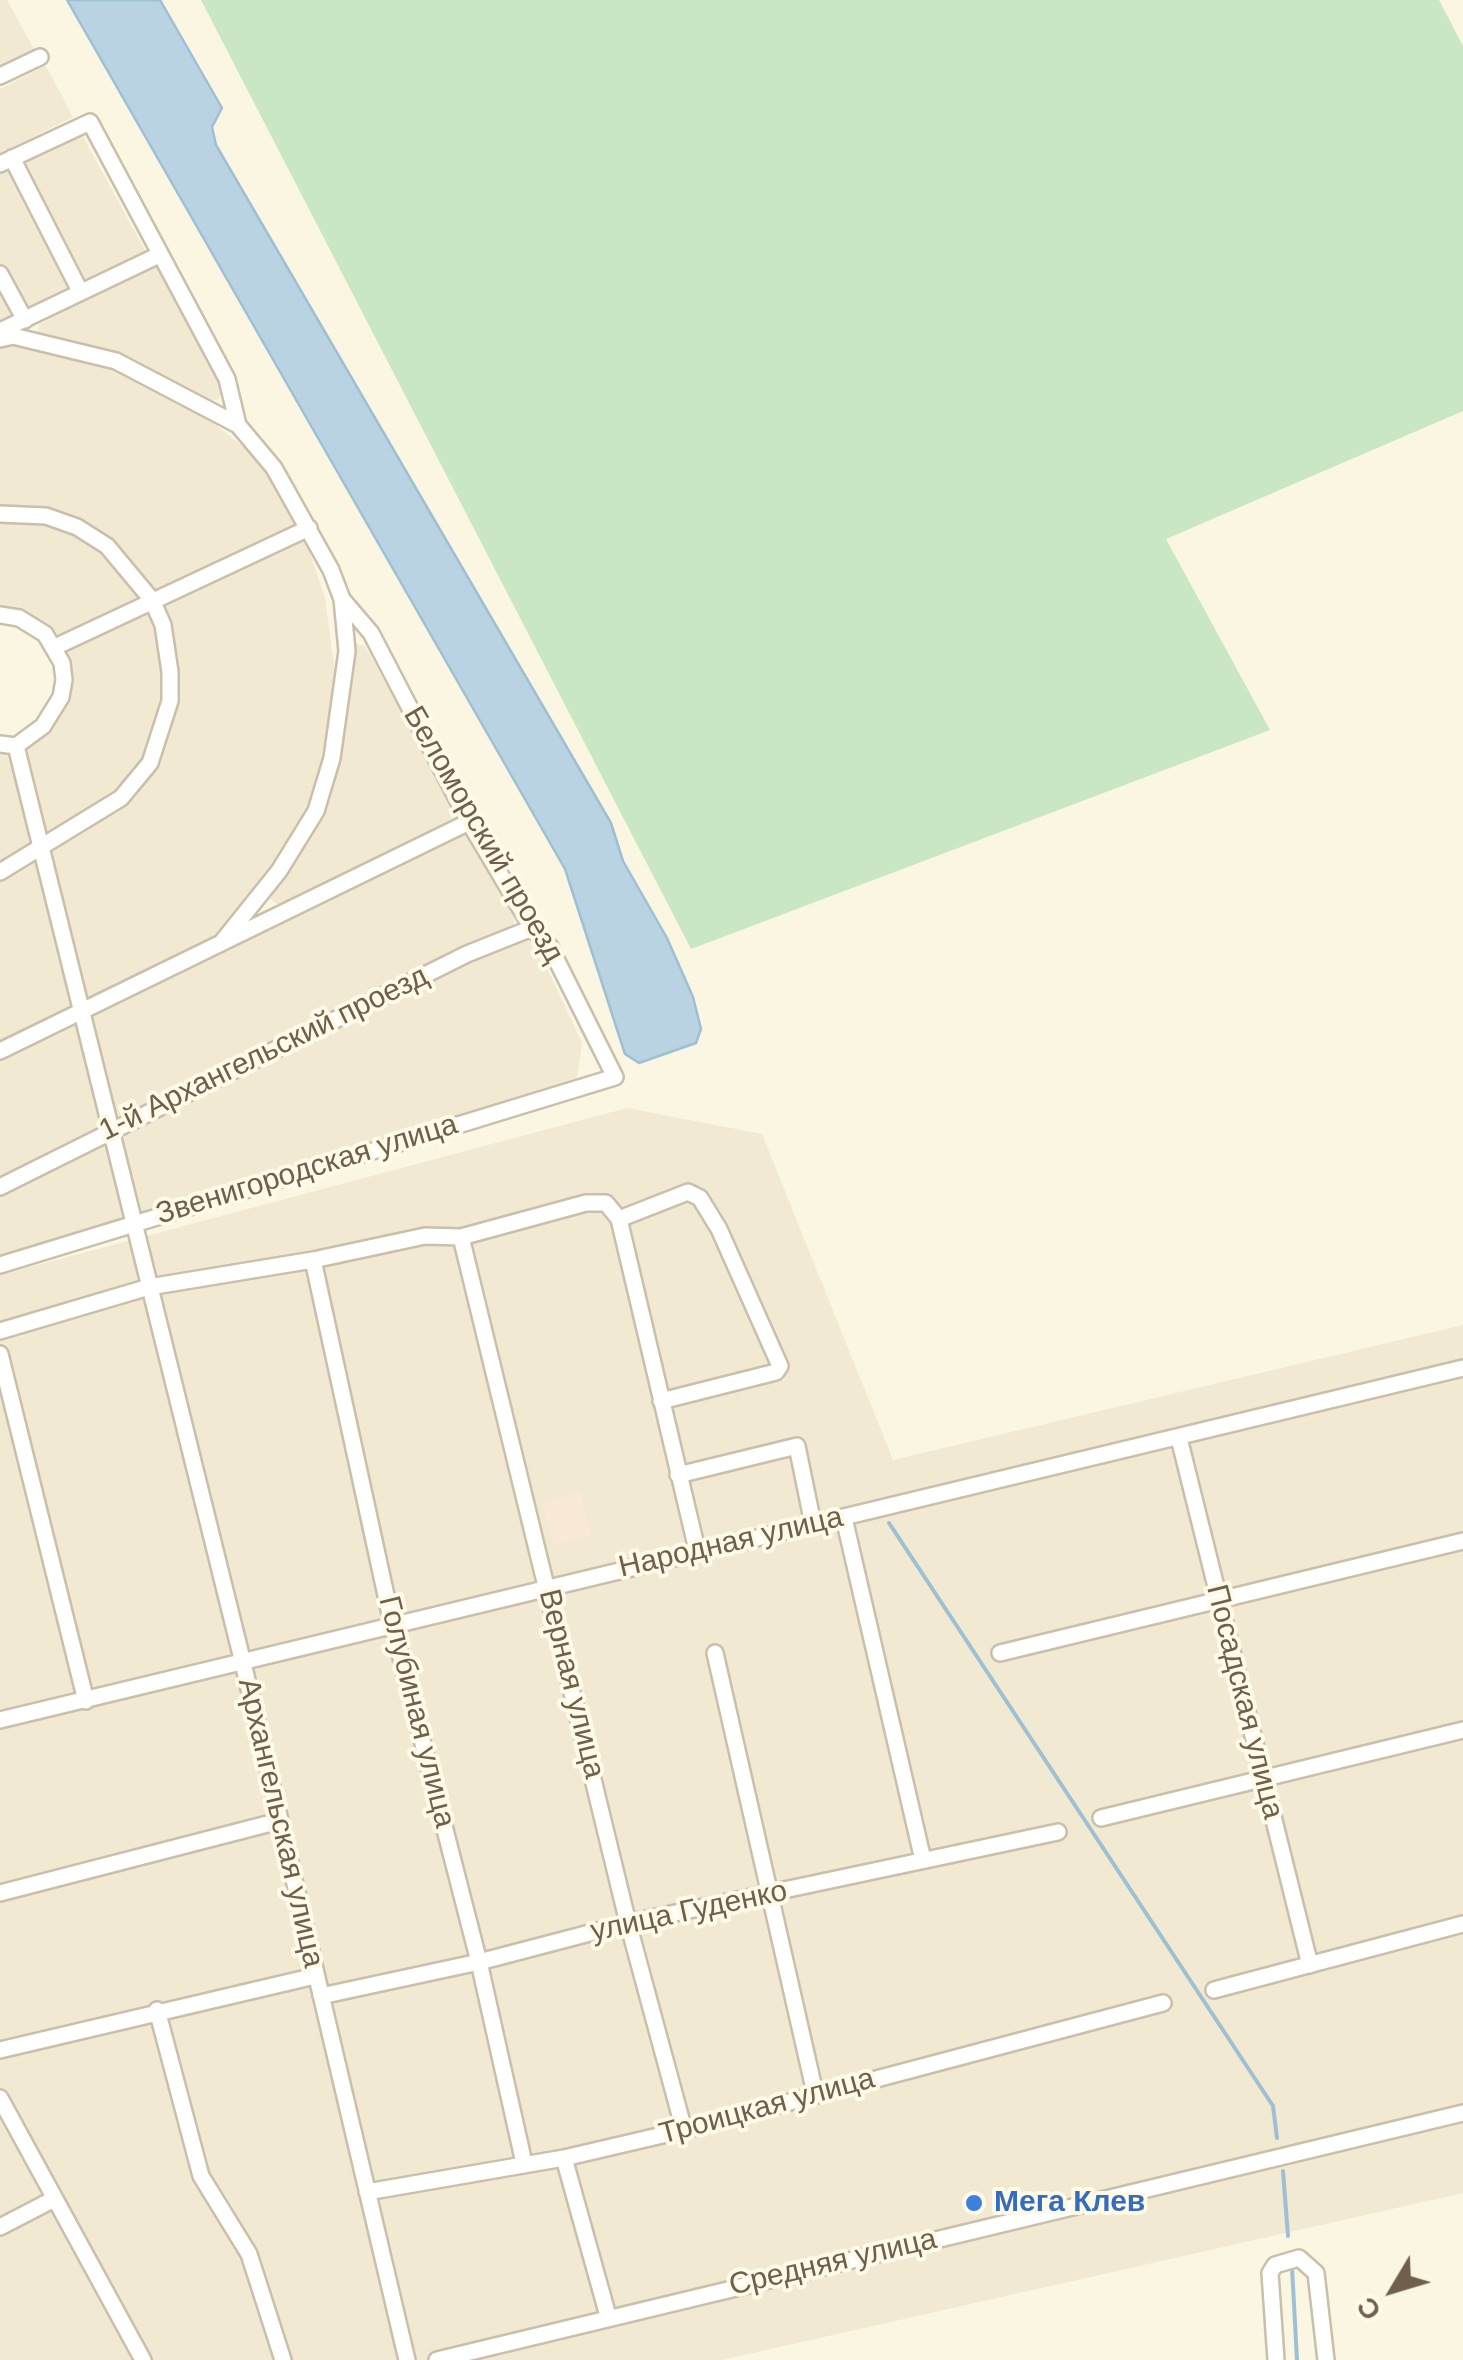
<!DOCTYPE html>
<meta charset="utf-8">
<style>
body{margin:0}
#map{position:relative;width:1463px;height:2360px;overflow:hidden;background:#faf6e2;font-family:Helvetica,sans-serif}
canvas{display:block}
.north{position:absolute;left:1343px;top:2240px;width:100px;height:100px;-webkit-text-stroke:8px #fefae8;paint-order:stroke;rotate:232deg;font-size:28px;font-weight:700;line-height:40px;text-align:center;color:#70604b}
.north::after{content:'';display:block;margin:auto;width:35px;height:45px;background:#70604b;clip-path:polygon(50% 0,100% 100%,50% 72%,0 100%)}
</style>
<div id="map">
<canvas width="1463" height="2360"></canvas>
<div class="north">С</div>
</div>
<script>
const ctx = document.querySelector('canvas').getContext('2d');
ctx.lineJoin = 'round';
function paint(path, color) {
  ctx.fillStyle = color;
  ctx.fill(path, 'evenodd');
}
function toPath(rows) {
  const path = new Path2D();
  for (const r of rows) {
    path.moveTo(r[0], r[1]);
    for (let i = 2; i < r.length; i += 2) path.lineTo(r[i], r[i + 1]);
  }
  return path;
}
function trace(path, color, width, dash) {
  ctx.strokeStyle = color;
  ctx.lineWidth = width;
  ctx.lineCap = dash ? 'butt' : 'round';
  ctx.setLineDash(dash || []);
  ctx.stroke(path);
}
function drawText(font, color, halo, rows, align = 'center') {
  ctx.font = font + ' Helvetica,sans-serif';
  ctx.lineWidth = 8;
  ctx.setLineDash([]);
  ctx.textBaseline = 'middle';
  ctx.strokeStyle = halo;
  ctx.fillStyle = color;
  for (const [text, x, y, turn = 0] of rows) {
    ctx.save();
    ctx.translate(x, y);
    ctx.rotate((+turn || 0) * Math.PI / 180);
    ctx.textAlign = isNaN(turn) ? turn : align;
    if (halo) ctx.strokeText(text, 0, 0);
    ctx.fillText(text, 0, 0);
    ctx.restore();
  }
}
const residential = toPath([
 [0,0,7,0,35,51,0,68],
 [46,66,73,117,0,153,0,89],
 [81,133,146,252,0,323,0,173],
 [154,262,223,384,219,399,210,401,120,357,38,336,39,325],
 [16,342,86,355,185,401,246,449,270,476,299,524,152,593,100,531,47,512,0,510,0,345],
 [0,519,52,524,102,546,144,600,59,638,44,626,0,615],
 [299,537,305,539,325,598,335,674,325,760,309,805,272,870,230,922,204,945,83,1001,49,848,152,765,174,695,156,604],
 [147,608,160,625,166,705,147,761,115,799,42,841,20,747,37,733,67,677,65,650],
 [356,644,365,646,455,807,456,818,283,908,265,895,326,792],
 [0,747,6,748,35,847,0,865],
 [466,828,515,920,513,927,111,1123,88,1015],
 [31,859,41,864,74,1005,72,1011,0,1048,0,876],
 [522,934,537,946,582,1043,577,1077,564,1087,134,1215,114,1131],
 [72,1020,77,1023,103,1128,0,1180,0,1055],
 [627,1108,762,1134,893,1460,1463,1325,1463,2193,722,2360,0,2360,0,1275],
 [105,1134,124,1210,122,1221,0,1260,0,1190]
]);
const commercial = toPath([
 [580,1492,591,1535,553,1545,542,1502]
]);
const green = toPath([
 [201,0,1439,0,1463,46,1463,411,1166,539,1270,730,691,949]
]);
const water = toPath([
 [67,0,160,0,222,108,212,127,216,145,611,823,623,861,667,938,693,997,701,1029,696,1043,639,1063,625,1054,565,869,67,0]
]);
const stream = toPath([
 [889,1523,1273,2106,1277,2138],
 [1283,2171,1288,2236],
 [1292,2267,1297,2360]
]);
const minor = toPath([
 [0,76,40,57],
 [12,158,80,291],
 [0,164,90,122,227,379,238,425],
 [0,274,25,320],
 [0,331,159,255],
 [0,339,13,336,116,361,238,425,274,468,331,570,342,599,347,651,332,758,316,811,279,871,222,942],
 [0,514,46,516,77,527,107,546,152,600,163,625,170,672,170,701,150,763,121,798,0,872],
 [0,615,19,618,45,634,62,663,64,680,61,697,43,726,16,746,0,744],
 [55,647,309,528],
 [16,746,243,1663,407,2360],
 [0,1051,469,822],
 [0,1187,467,954,532,928],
 [619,1219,697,1550],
 [461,1237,628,1923,684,2130],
 [313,1260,392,1623,479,1962,524,2163],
 [0,1265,615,1077,550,947,532,928,469,822,371,633,342,599],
 [0,1331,149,1287,313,1260,425,1236,461,1237,586,1203,606,1203,619,1219,688,1192,700,1198,719,1229,780,1366,776,1372,661,1401],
 [0,1354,86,1701],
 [1179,1438,1310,1965],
 [678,1475,797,1446,813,1524],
 [844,1518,923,1860],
 [715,1653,815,2093],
 [1000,1653,1463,1541],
 [0,1720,1463,1368],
 [1101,1818,1463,1730],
 [0,1893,279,1821],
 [1214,1990,1463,1924],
 [321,1996,479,1962,628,1923,1058,1832],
 [157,2010,201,2176,249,2254,283,2360],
 [0,2050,315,1976],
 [0,2098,143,2360],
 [564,2158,608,2316],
 [367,2192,564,2158,684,2130,1163,2003],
 [0,2227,54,2199],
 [437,2360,1463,2113],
 [1276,2360,1270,2273,1275,2265,1299,2258,1316,2273,1326,2360]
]);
const markers = [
 [974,2203,10,"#3f7fe0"]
];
const streetNames = [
 ["Беломорский проезд",483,835,60],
 ["1-й Архангельский проезд",264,1054,-26],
 ["Звенигородская улица",307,1170,-17],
 ["Народная улица",731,1543,-13],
 ["Верная улица",571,1684,76],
 ["Посадская улица",1244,1702,76],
 ["Голубиная улица",416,1712,76],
 ["Архангельская улица",280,1823,77],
 ["улица Гуденко",689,1912,-12],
 ["Троицкая улица",767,2107,-15],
 ["Средняя улица",833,2263,-13]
];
const shopNames = [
 ["Мега Клев",994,2203]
];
paint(residential, '#f1e9d1');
paint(commercial, '#fae9d7');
paint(green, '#c9e7c2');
paint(water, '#b9d3e2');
trace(water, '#9fc0d3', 2.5);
trace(stream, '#9fc0d3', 4);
trace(minor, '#cabfaa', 20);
trace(minor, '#fff', 15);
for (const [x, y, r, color] of markers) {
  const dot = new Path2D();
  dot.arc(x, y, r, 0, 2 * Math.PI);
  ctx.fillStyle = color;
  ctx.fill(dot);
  trace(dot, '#fefae8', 4);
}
drawText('30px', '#70604b', '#fefae8', streetNames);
drawText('bold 30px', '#366cbe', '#fefae8', shopNames, 'left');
</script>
